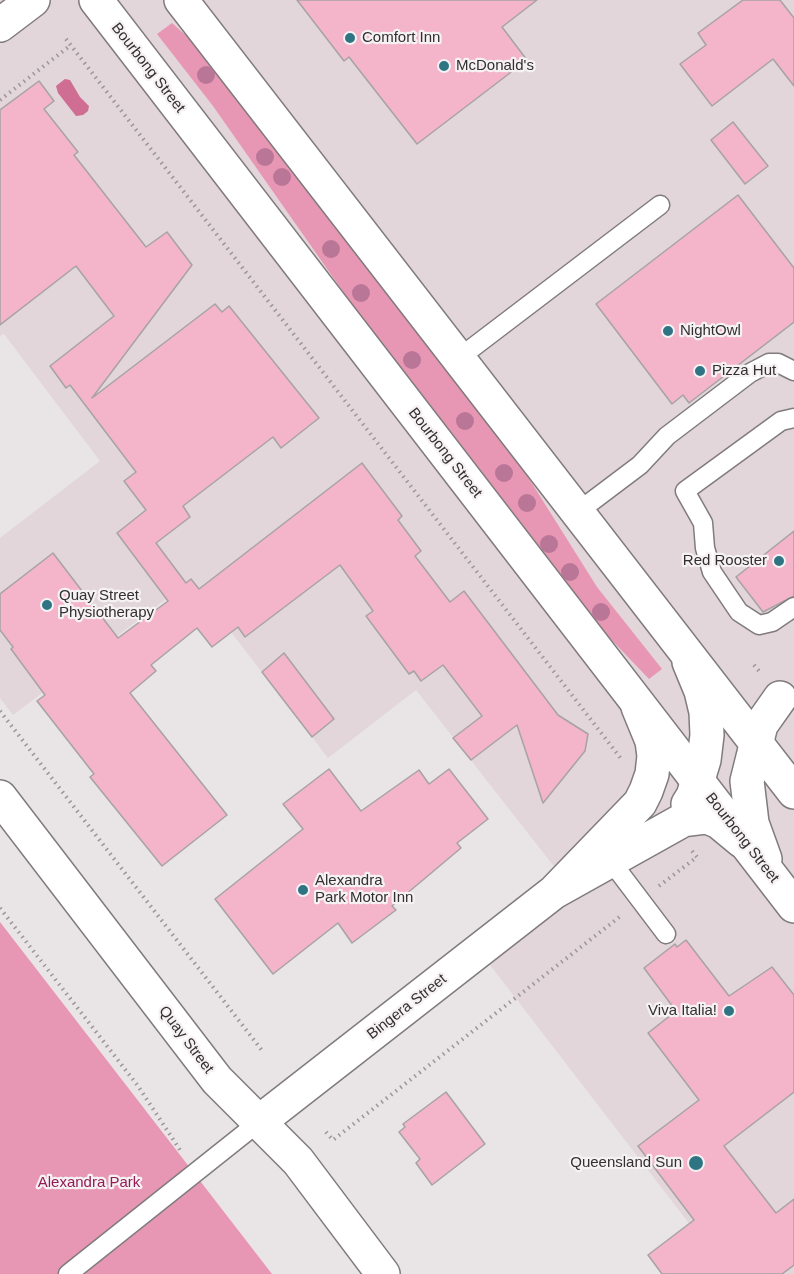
<!DOCTYPE html>
<style>
body{margin:0}
canvas{display:block;background:#e9e4e6}
</style>
<canvas width="794" height="1274"></canvas>
<script>
const ctx = document.querySelector('canvas').getContext('2d');
ctx.lineJoin = 'round';
function paint(path, color) {
  ctx.fillStyle = color;
  ctx.fill(path, 'evenodd');
}
function toPath(rows) {
  const path = new Path2D();
  for (const r of rows) {
    path.moveTo(r[0], r[1]);
    for (let i = 2; i < r.length; i += 2) path.lineTo(r[i], r[i + 1]);
  }
  return path;
}
function trace(path, color, width, dash) {
  ctx.strokeStyle = color;
  ctx.lineWidth = width;
  ctx.lineCap = dash ? 'butt' : 'round';
  ctx.setLineDash(dash || []);
  ctx.stroke(path);
}
function drawText(font, color, halo, rows, align = 'center') {
  ctx.font = font + ' Helvetica,sans-serif';
  ctx.lineWidth = 4.5;
  ctx.setLineDash([]);
  ctx.textBaseline = 'middle';
  ctx.strokeStyle = halo;
  ctx.fillStyle = color;
  for (const [text, x, y, turn = 0] of rows) {
    ctx.save();
    ctx.translate(x, y);
    ctx.rotate((+turn || 0) * Math.PI / 180);
    ctx.textAlign = isNaN(turn) ? turn : align;
    if (halo) ctx.strokeText(text, 0, 0);
    ctx.fillText(text, 0, 0);
    ctx.restore();
  }
}
const built = toPath([
 [0,0,794,0,794,1274,728,1274,477,948,563,878,416,690,328,758,191,580,13,715,0,698,0,538,100,461,4,334,0,336]
]);
const green = toPath([
 [172,23,192,41,516,458,597,587,662,669,649,679,605,633,351,303,213,106,157,34],
 [0,922,272,1274,0,1274]
]);
const water = toPath([
 [65,79,70,80,80,97,89,106,88,111,83,115,76,116,58,93,56,86]
]);
const building = toPath([
 [297,0,537,0,502,27,527,60,417,144,349,57,344,61,297,0],
 [743,0,780,0,794,18,794,86,773,59,712,106,680,64,706,45,698,33,743,0],
 [39,81,54,101,44,109,78,152,74,155,146,247,167,232,192,265,92,398,215,304,222,312,229,306,319,418,281,448,273,437,183,506,190,517,156,543,186,583,191,579,199,589,362,463,402,516,398,520,421,551,415,556,450,602,464,591,558,715,588,734,585,751,543,803,517,725,471,760,453,738,482,716,443,665,421,681,414,671,409,674,366,616,373,611,340,565,245,637,238,627,212,647,197,628,151,665,156,671,130,693,227,815,162,866,90,777,94,774,37,701,45,695,11,649,13,647,0,630,0,594,53,553,118,638,168,601,117,533,146,510,124,481,136,472,70,385,66,388,50,366,114,316,76,266,0,325,0,110,39,81],
 [733,122,768,166,745,184,711,140,733,122],
 [738,195,794,268,794,322,689,403,683,395,672,404,596,304,738,195],
 [794,531,794,596,763,612,736,577,794,531],
 [284,653,334,719,312,737,262,672,284,653],
 [329,769,361,811,419,770,429,784,449,769,488,819,457,843,461,848,392,906,396,910,352,943,338,923,273,974,215,899,303,829,283,804,329,769],
 [686,940,729,996,772,967,794,995,794,1092,724,1146,776,1213,794,1199,794,1265,782,1274,662,1274,648,1255,694,1220,638,1146,699,1100,648,1033,676,1011,644,968,675,944,677,947,686,940],
 [446,1092,485,1144,432,1185,416,1163,420,1159,399,1132,405,1127,403,1124,446,1092]
]);
const path = toPath([
 [66,39,622,760],
 [0,100,71,45],
 [754,665,760,672],
 [0,711,264,1053],
 [659,886,697,857,692,851],
 [0,908,138,1086,182,1153],
 [326,1132,333,1140,622,915]
]);
const lane = toPath([
 [459,358,660,205],
 [794,418,781,421,685,491,703,523,705,548,712,572,739,612,759,625,772,622,794,607],
 [579,511,640,465,667,436,750,373,769,363,778,363,794,371],
 [610,860,666,934],
 [68,1274,259,1122]
]);
const street = toPath([
 [0,25,33,0],
 [638,707,652,741,654,756,652,774,646,791,640,803,554,892,683,820,707,817,719,822,742,841],
 [0,797,217,1080,298,1161,383,1274],
 [688,804,693,796,704,760,707,735,706,712,701,691,689,662],
 [765,859,752,823,747,781,761,725,780,698],
 [259,1122,554,892]
]);
const secondary = toPath([
 [96,0,794,906],
 [181,0,794,792]
]);
const trees = [
 [206,75],
 [265,157],
 [282,177],
 [331,249],
 [361,293],
 [412,360],
 [465,421],
 [504,473],
 [527,503],
 [549,544],
 [570,572],
 [601,612]
];
const markers = [
 [350,38,6,"#2f7483"],
 [444,66,6,"#2f7483"],
 [668,331,6,"#2f7483"],
 [700,371,6,"#2f7483"],
 [779,561,6,"#2f7483"],
 [47,605,6,"#2f7483"],
 [303,890,6,"#2f7483"],
 [729,1011,6,"#2f7483"],
 [696,1163,8,"#2f7483"]
];
const poiNames = [
 ["Comfort Inn",362,38],
 ["McDonald's",456,66],
 ["NightOwl",680,331],
 ["Pizza Hut",712,371],
 ["Red Rooster",767,561,"right"],
 ["Quay Street",59,596],
 ["Physiotherapy",59,613],
 ["Alexandra",315,881],
 ["Park Motor Inn",315,898],
 ["Viva Italia!",717,1011,"right"],
 ["Queensland Sun",682,1163,"right"]
];
const streetNames = [
 ["Bourbong Street",148,68,52],
 ["Bourbong Street",445,453,52],
 ["Bourbong Street",742,838,52],
 ["Bingera Street",407,1007,-38],
 ["Quay Street",186,1040,53]
];
const parkNames = [
 ["Alexandra Park",89,1183]
];
paint(built, '#e2d6da');
paint(green, '#e797b3');
paint(water, '#cf6d92');
paint(building, '#f4b4ca');
trace(building, '#a7a3a4', 1.5);
trace(lane, '#807b7d', 21);
trace(street, '#807b7d', 36);
trace(secondary, '#807b7d', 36);
trace(path, '#9b9799', 4, [1.5, 4.5]);
trace(lane, '#fff', 18);
trace(street, '#fff', 33);
trace(secondary, '#fff', 33);
ctx.fillStyle = '#ba7696';
for (const [x, y] of trees) {
  ctx.beginPath();
  ctx.arc(x, y, 9, 0, 2 * Math.PI);
  ctx.fill();
}
for (const [x, y, r, color] of markers) {
  const dot = new Path2D();
  dot.arc(x, y, r, 0, 2 * Math.PI);
  ctx.fillStyle = color;
  ctx.fill(dot);
  trace(dot, '#f6f1f3', 2);
}
drawText('15px', '#323031', '#f6f1f3', poiNames, 'left');
drawText('15px', '#323031', '#f6f1f3', streetNames);
drawText('15px', '#931c55', '#f6f1f3', parkNames);
</script>
